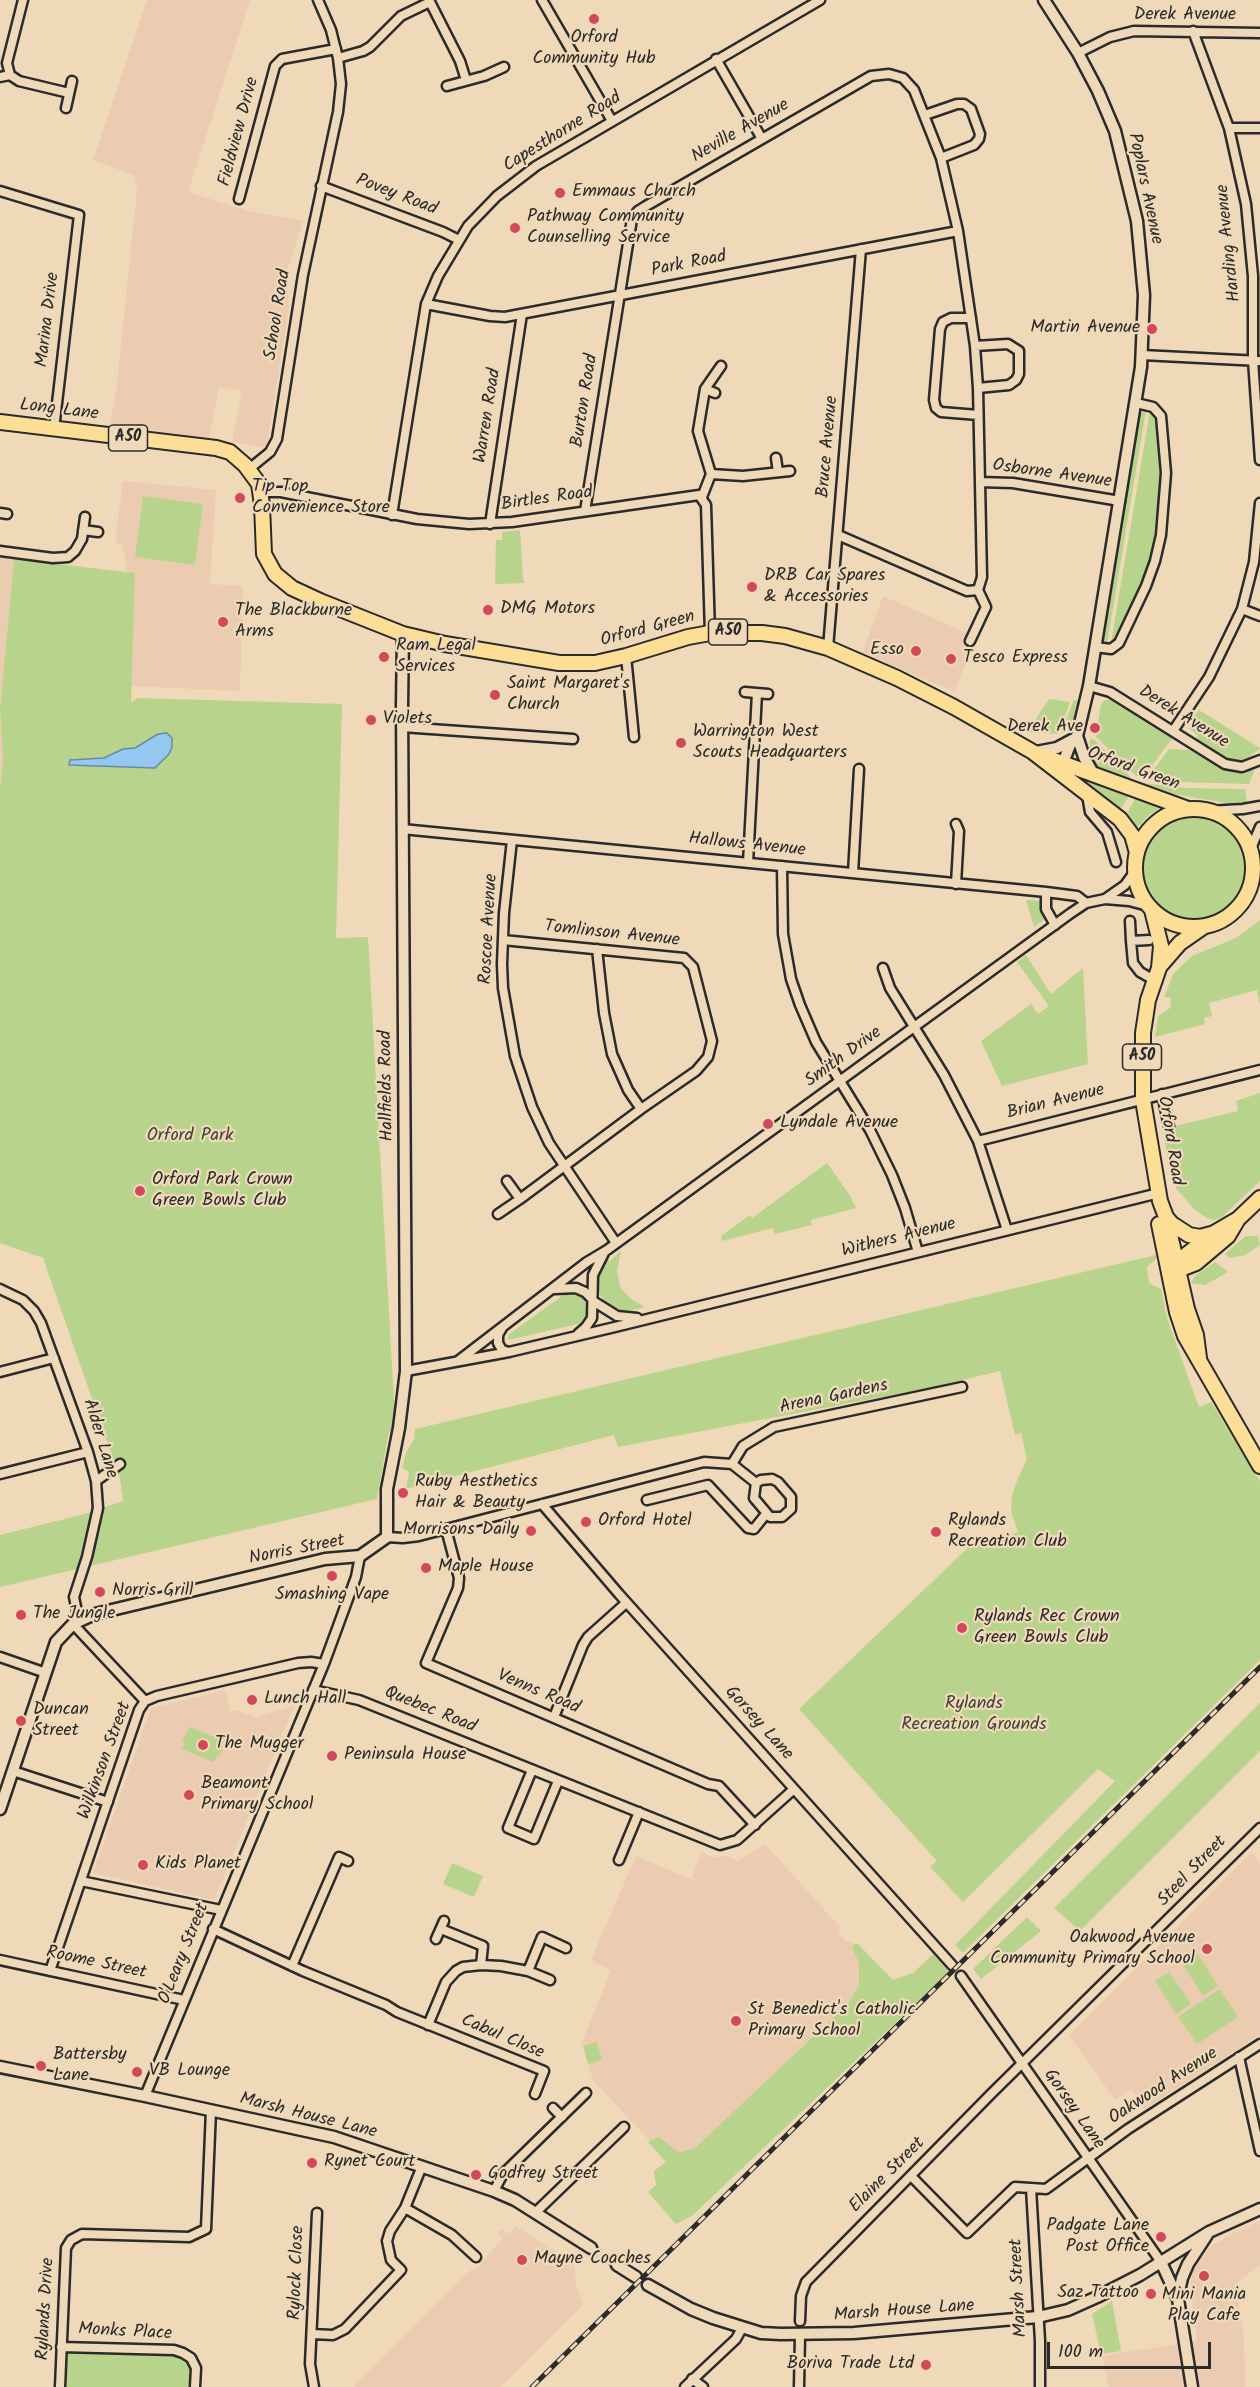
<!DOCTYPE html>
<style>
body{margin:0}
#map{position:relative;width:1260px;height:2387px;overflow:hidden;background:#efd9b8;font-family:Kalam,sans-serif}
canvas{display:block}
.scale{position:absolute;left:1047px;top:2342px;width:164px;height:27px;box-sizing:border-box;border:3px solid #2b2b2b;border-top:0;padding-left:8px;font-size:18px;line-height:21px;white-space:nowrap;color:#2b2b2b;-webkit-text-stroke:4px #efd9b8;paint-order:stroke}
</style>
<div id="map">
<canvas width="1260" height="2387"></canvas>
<div class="scale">100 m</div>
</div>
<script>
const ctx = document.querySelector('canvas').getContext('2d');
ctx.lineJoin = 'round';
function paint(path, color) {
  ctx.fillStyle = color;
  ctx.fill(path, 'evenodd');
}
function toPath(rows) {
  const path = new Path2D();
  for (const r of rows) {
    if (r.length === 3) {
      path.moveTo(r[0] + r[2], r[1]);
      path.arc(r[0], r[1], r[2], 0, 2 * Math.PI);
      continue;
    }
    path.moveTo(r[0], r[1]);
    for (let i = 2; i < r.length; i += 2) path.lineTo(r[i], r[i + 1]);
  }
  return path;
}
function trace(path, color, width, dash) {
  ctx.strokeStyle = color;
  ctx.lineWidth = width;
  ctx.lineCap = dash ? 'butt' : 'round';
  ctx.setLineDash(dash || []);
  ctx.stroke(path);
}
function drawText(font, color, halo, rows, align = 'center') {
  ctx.font = font + ' Kalam,sans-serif';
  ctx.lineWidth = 4.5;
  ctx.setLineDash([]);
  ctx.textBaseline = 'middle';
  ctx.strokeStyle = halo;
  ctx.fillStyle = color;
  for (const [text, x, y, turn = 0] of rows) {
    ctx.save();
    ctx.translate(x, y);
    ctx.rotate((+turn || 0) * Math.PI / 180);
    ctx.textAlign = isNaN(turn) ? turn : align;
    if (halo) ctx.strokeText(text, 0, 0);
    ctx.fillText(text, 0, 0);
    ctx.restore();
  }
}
const built = toPath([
 [147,0,250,0,188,192,249,211,303,221,282,288,287,289,289,307,267,444,264,447,232,442,242,391,219,387,209,438,110,426,117,385,137,190,134,175,93,160],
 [123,481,216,490,210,584,243,586,240,691,131,686,135,574,127,573,123,545,115,543],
 [0,557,14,559,0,709,3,760,0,788],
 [883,596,967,633,964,643,973,646,954,692,863,652],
 [225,1690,231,1712,241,1710,242,1712,256,1717,294,1706,214,1900,93,1873,151,1708],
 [765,1844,840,1927,839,1934,846,1941,855,1944,904,2000,699,2194,593,2080,588,2064,602,2060,597,2043,583,2046,581,2044,611,1971,591,1960,636,1856,691,1879,702,1853,713,1858,727,1856,738,1861],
 [1252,1852,1260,1864,1260,2035,1145,2109,1132,2089,1115,2100,1069,2035],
 [1260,2221,1260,2264,1236,2284,1244,2337,1245,2387,1109,2387,1102,2356,1197,2341,1190,2291,1192,2273,1201,2257,1212,2246,1233,2233],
 [516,2226,574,2264,576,2284,583,2305,501,2387,356,2387,354,2385,472,2269,474,2270,489,2255,488,2254,503,2239,498,2233,502,2229,508,2234]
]);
const green = toPath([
 [1146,410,1107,644,1104,641,1103,635,1139,418,1142,412],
 [1150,411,1153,412,1157,421,1161,462,1161,496,1158,531,1151,561,1138,595,1115,640,1111,643],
 [143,496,203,504,195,565,135,557],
 [520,530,523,580,525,583,495,584,496,540,502,540,502,532],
 [14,559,135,573,131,702,138,698,342,704,336,938,368,937,395,1420,388,1436,377,1499,0,1587,0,1535,85,1514,123,1501,120,1479,43,1258,0,1243,0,788,3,760,0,709],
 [1049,699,1070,702,1058,734,1027,732],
 [1074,700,1080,701,1077,710,1069,728,1064,733,1061,733],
 [1105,700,1111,700,1128,711,1131,709,1174,736,1144,776,1136,776,1096,737,1101,704],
 [1199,710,1260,748,1260,749,1240,763,1222,757,1196,740,1198,736,1190,729,1189,721],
 [1090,739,1095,740,1132,779,1123,776,1119,778,1095,766,1089,754],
 [1192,747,1244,770,1252,768,1254,771,1249,784,1179,782,1148,777,1169,749,1190,750],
 [1086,778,1130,794,1119,812,1108,803,1107,797,1084,781],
 [1142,783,1185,788,1245,789,1247,804,1232,804,1174,794,1142,786],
 [1137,796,1163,806,1149,815,1136,829,1125,817],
 [1194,869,53],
 [1026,900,1041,901,1045,919,1034,927],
 [1260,920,1260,1005,1257,990,1209,1003,1212,1016,1204,1018,1205,1024,1155,1037,1158,1016,1170,1008,1171,998,1164,997,1173,974,1192,956,1236,938],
 [1026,955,1051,994,1083,968,1088,1064,1002,1086,981,1041,1031,1004,1038,1014,1049,1006,1017,962],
 [1260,1093,1260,1181,1222,1217,1214,1220,1207,1218,1195,1210,1176,1188,1169,1166,1158,1098,1161,1097,1167,1128,1238,1111,1236,1101],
 [827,1163,851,1197,856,1208,811,1220,812,1225,775,1234,773,1228,722,1241,721,1236,750,1215,752,1218],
 [1246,1236,1258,1236,1260,1245,1245,1255,1229,1258,1225,1254],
 [621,1250,617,1271,620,1287,631,1299,645,1307,625,1312,605,1304,597,1289,598,1280,602,1267,608,1260,610,1261],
 [1156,1255,1157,1258,1147,1267,1149,1283,1161,1289,1167,1318,1199,1407,1211,1402,1260,1481,1260,1660,963,1953,955,1945,1115,1781,1098,1769,963,1902,930,1867,937,1861,799,1709,975,1541,984,1549,993,1542,1018,1532,1011,1511,1012,1496,1016,1483,1027,1459,1021,1433,1015,1435,1000,1371,929,1388,618,1447,614,1435,406,1489,409,1472,402,1468,406,1453,414,1439,415,1429],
 [1215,1262,1228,1272,1205,1285,1191,1283,1195,1276],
 [570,1290,581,1295,587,1303,587,1315,583,1323,508,1340,508,1335],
 [1260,1703,1260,1751,1080,1931,1054,1908],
 [190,1727,224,1741,220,1756,217,1756,214,1762,182,1749,185,1742,182,1741],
 [452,1863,483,1876,474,1897,443,1884],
 [1027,1917,1041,1931,981,1979,973,1969],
 [857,1943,893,1980,913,1973,933,1954,949,1972,692,2216,676,2224,648,2192,656,2185,654,2171,666,2162,648,2142,659,2137,679,2153,695,2148,847,2005,859,1986,859,1964,852,1946],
 [1195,1950,1218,1986,1203,1996,1180,1960],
 [1169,1972,1191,2004,1176,2014,1155,1981],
 [1220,1989,1238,2017,1197,2044,1178,2017],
 [597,2042,602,2060,588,2064,583,2046],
 [1112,2301,1121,2351,1101,2354,1092,2314],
 [66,2350,183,2356,188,2360,192,2369,192,2387,65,2387]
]);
const water = toPath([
 [167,733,172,738,172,747,169,754,155,768,69,765,70,760,104,758,123,749,135,748,158,734,167,733]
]);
const tertiaryTunnel = toPath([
 [591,2248,617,2265]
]);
const minor = toPath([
 [429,0,460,61,466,80],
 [542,0,612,121],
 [1193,31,1229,128,1246,204,1253,276,1253,360,1260,460],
 [1078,53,1110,37,1134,31,1260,33],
 [338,58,363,51,370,47,401,16,430,2],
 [716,59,762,139],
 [10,75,7,63,23,0],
 [10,75,19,81,69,93],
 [0,77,10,75],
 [447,86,484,76,504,67],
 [66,108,72,81],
 [925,115,957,104,964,104,971,109,980,134,979,139,974,145,941,158],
 [1229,128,1260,128],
 [321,186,443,232,459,240],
 [0,191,79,215,54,429],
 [239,199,275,66,282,59,336,49],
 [426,304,490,316,505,317,958,231],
 [971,318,951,318,943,322,940,329,934,400,936,408,941,412,978,415],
 [975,346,1008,344,1019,351,1019,374,1016,380,1009,385,978,388],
 [1142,355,1260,361],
 [705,389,698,431,711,474,743,476,790,471],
 [715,393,705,389,721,366],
 [776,458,778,472],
 [249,469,270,452,277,439,303,275,338,112,341,84,338,58,331,30,318,0],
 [980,482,1013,483,1120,501],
 [261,492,281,492,417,519,469,524,512,522,699,495,706,505,710,633],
 [702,497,711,474],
 [585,511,632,219,638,211,646,206,871,76,889,74,903,78,914,90,941,158,958,231,975,346,978,388,982,577,978,590,967,591,838,535],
 [0,513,7,514],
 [392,515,426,304,438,276,468,226,497,196,536,166,820,0],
 [490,524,522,314],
 [83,530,98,532],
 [0,551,53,558,68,557,75,551,82,539,85,517],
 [1242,609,1260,616],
 [970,641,986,607,978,590],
 [1095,647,1111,649,1119,643,1146,586,1155,561,1161,535,1166,473,1161,416,1153,407,1136,403],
 [828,648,861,249],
 [626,656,634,737],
 [1089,686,1110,692,1225,764,1242,767,1260,760],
 [745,692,768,694],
 [402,727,573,739],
 [1173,731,1209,677,1242,609,1254,562,1260,503],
 [1087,795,1090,812,1107,832,1116,862],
 [1208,811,1243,809,1260,806],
 [956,824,959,831,956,884],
 [402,829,1046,892,1077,896,1086,903],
 [512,840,504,913,502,964,503,988,515,1056,532,1107,549,1143,616,1243],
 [1250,851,1260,827],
 [748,863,757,693],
 [782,866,783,934,791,979,800,1005,816,1042,870,1130,892,1175,905,1208,918,1252],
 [853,873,859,769],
 [1046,892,1046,909,1055,925],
 [1105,899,1125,885,1135,871],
 [1130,921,1131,941,1149,940],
 [503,940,684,958,693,967,712,1041,708,1057,696,1071,641,1109,520,1199],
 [1131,941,1133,963,1140,972,1154,980],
 [597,949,604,1013,612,1054,628,1090,641,1109],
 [883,968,890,988,944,1075,978,1141,1007,1230],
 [1162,1094,1169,1126],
 [978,1141,1260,1070],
 [498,1214,520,1199,507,1181],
 [0,1289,23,1300,34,1311,41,1323,88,1452,96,1481,98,1508,87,1557,74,1597,79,1621],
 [555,1289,576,1288,585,1292,593,1300],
 [593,1301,617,1316,637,1318],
 [502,1328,498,1335,498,1343,502,1350,509,1352],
 [578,1334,586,1327,592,1318,593,1275,604,1253],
 [458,1361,587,1262,607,1250,1071,913,1086,903,1105,899,1129,901,1148,906],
 [406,1371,509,1352,615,1327,1159,1193],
 [0,1372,54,1358],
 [732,1464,756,1483],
 [0,1474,88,1452],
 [772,1479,778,1482,791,1497,791,1509,782,1517,770,1517,754,1498,756,1483,761,1480,772,1479],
 [96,1481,120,1464],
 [647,1500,708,1485,748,1528,754,1529,766,1514],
 [542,1504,619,1594,952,1965],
 [446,1529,459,1578,458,1588,426,1663,708,1784,719,1786,755,1825],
 [387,1537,403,1538,419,1536,704,1462,732,1464,743,1446,774,1427,962,1387],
 [73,1624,145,1701],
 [0,1657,46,1673],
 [313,1690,359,1700,720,1845,737,1840,794,1789],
 [554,1717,583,1645,588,1637,626,1603],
 [532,1770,508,1828,534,1839,558,1781],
 [13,1771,108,1802],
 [619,1860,639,1812],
 [81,1881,221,1910],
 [213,1929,303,1971,386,2005,397,2012,544,2071,535,2094],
 [441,1929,483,1946,481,1965],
 [436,1939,444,1921],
 [0,1960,184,2000],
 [292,1966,339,1857,348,1861],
 [50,1971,139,1710,145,1701,157,1696,298,1663,311,1662,324,1664],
 [528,1971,542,1937,566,1948],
 [961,1976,1161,2262],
 [428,2025,446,1982,456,1971,463,1967,481,1965,501,1966,528,1971,550,1980],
 [1239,2057,1260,2151],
 [145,2096,324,1664,356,1577,360,1556],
 [553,2108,562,2117],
 [911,2176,967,2233,1015,2187,1046,2189,1128,2129,1260,2044],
 [1031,2188,1040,2341,1040,2387],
 [494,2191,503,2174,586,2093],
 [405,2208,452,2235,476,2257],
 [536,2212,624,2127],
 [800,2321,801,2296,806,2282,991,2094,1260,1828],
 [312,2334,333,2335,345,2329,401,2270,391,2260,387,2241,390,2231,405,2208,422,2166],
 [61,2347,174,2350,183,2353,191,2358,196,2368,195,2387],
 [692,2379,703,2387],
 [60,2387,66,2248,71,2240,82,2234,189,2237,206,2229,211,2110],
 [314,2387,310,2364,317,2213],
 [685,2387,736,2339,742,2328],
 [799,2387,800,2335]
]);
const tertiary = toPath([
 [1044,0,1078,53,1098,91,1115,131,1137,221,1144,295,1141,367,1089,686,1077,736,1070,745,1063,763,1063,770],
 [1077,736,1084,757,1094,775],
 [1036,752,1057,748,1074,739],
 [0,1809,56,1642,73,1624,95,1614,325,1559,360,1556,387,1537,387,1489,399,1428,406,1371,402,706,403,634],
 [0,2067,145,2096,334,2137,494,2191,515,2200,591,2248],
 [1161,2262,1178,2299,1192,2387],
 [617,2265,636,2277],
 [648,2285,691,2309,713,2318,761,2333,781,2334,854,2333,1038,2317,1068,2310,1097,2297,1140,2275,1209,2232,1260,2209],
 [1178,2296,1182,2278,1188,2264,1207,2235]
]);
const primary = toPath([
 [0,422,216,448,230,452,245,465,259,484,262,505,264,554,275,574,292,588,320,601,403,634,445,644,559,663,595,663,626,656,688,637,710,633,762,633,785,636,828,648,897,678,954,707,1033,752,1120,819,1132,835,1137,853],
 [1043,756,1188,809],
 [1194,868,59],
 [1152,910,1161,946,1159,968,1148,1000,1143,1033,1143,1100,1160,1201,1166,1217,1187,1309,1196,1335,1199,1358],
 [1160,966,1180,943,1203,927],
 [1166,1217,1172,1224,1189,1235,1200,1237,1211,1234],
 [1159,1224,1177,1312,1185,1336,1260,1466],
 [1172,1266,1214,1233,1238,1219,1260,1198],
 [1171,1270,1178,1270,1196,1263,1228,1236,1238,1219]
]);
const rail = toPath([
 [532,2387,1260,1667]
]);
const markers = [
 [594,19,6,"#d1495b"],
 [560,193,6,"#d1495b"],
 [515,228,6,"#d1495b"],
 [1152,329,6,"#d1495b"],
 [240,498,6,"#d1495b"],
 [752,587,6,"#d1495b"],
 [488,610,6,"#d1495b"],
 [223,622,6,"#d1495b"],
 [916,651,6,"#d1495b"],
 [384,657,6,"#d1495b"],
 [951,659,6,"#d1495b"],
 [495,695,6,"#d1495b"],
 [371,720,6,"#d1495b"],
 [1095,728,6,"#d1495b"],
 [681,743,6,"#d1495b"],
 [768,1124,6,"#d1495b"],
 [140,1191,6,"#d1495b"],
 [403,1493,6,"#d1495b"],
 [586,1522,6,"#d1495b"],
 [531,1531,6,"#d1495b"],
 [936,1532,6,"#d1495b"],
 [426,1568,6,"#d1495b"],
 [332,1576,6,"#d1495b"],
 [100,1592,6,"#d1495b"],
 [21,1615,6,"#d1495b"],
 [962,1628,6,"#d1495b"],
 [252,1700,6,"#d1495b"],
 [21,1721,6,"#d1495b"],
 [203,1745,6,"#d1495b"],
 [332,1756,6,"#d1495b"],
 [189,1795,6,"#d1495b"],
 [143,1865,6,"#d1495b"],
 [1207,1949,6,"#d1495b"],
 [736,2021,6,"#d1495b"],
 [41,2066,6,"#d1495b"],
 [137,2072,6,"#d1495b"],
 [312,2163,6,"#d1495b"],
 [476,2175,6,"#d1495b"],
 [1161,2237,6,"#d1495b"],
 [522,2260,6,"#d1495b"],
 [1204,2276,6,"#d1495b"],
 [1151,2294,6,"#d1495b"],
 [926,2365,6,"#d1495b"]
];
const shields = [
 [128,438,39],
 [728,632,39],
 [1142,1057,39]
];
const shieldNames = [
 ["A50",128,438],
 ["A50",728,632],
 ["A50",1142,1057]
];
const streetNames = [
 ["Derek Avenue",1185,16],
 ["Fieldview Drive",240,132,-75],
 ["Neville Avenue",741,132,-30],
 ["Capesthorne Road",563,133,-32],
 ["Poplars Avenue",1144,189,78],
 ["Povey Road",396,196,21],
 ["Harding Avenue",1230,243,-96],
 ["Park Road",689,265,-11],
 ["School Road",279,315,-81],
 ["Marina Drive",49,320,-83],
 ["Burton Road",586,401,-81],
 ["Long Lane",59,411,7],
 ["Warren Road",489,416,-81],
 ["Bruce Avenue",829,447,-85],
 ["Osborne Avenue",1052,475,8],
 ["Birtles Road",547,500,-8],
 ["Orford Green",648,630,-15],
 ["Derek Avenue",1183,718,32],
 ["Orford Green",1133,770,20],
 ["Hallows Avenue",747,846,6],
 ["Roscoe Avenue",490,929,-87],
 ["Tomlinson Avenue",612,935,6],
 ["Smith Drive",844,1058,-36],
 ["Hallfields Road",388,1086,-91],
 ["Brian Avenue",1056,1103,-14],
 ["Orford Road",1169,1141,81],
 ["Withers Avenue",899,1239,-14],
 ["Arena Gardens",834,1398,-12],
 ["Alder Lane",99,1439,73],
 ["Norris Street",297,1551,-11],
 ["Venns Road",538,1693,23],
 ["Quebec Road",430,1711,22],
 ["Gorsey Lane",758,1724,48],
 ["Wilkinson Street",106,1761,-70],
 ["Steel Street",1193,1872,-46],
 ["O'Leary Street",185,1954,-68],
 ["Roome Street",96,1964,12],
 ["Cabul Close",502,2038,23],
 ["Oakwood Avenue",1164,2087,-33],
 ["Gorsey Lane",1073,2110,55],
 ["Marsh House Lane",308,2117,14],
 ["Elaine Street",888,2176,-45],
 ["Rylock Close",298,2273,-88],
 ["Marsh Street",1020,2288,-93],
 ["Rylands Drive",47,2309,-87],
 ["Marsh House Lane",904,2312,-4],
 ["Monks Place",125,2333,3]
];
const poiNames = [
 ["Orford",594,39,"center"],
 ["Community Hub",594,60,"center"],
 ["Emmaus Church",572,193],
 ["Pathway Community",527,218],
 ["Counselling Service",527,239],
 ["Martin Avenue",1140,329,"right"],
 ["Tip Top",252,488],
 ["Convenience Store",252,509],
 ["DRB Car Spares",764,577],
 ["& Accessories",764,598],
 ["DMG Motors",500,610],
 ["The Blackburne",235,612],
 ["Arms",235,633],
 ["Ram Legal",396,647],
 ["Services",396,668],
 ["Esso",904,651,"right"],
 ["Tesco Express",963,659],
 ["Saint Margaret's",507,685],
 ["Church",507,706],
 ["Violets",383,720],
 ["Derek Ave",1083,728,"right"],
 ["Warrington West",693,733],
 ["Scouts Headquarters",693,754],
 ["Lyndale Avenue",780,1124],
 ["Orford Park Crown",152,1181],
 ["Green Bowls Club",152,1202],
 ["Ruby Aesthetics",415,1483],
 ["Hair & Beauty",415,1504],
 ["Orford Hotel",598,1522],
 ["Rylands",948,1522],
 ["Recreation Club",948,1543],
 ["Morrisons Daily",519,1531,"right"],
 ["Maple House",438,1568],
 ["Norris Grill",112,1592],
 ["Smashing Vape",332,1596,"center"],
 ["The Jungle",33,1615],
 ["Rylands Rec Crown",974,1618],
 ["Green Bowls Club",974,1639],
 ["Lunch Hall",264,1700],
 ["Duncan",33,1711],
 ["Street",33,1732],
 ["The Mugger",215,1745],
 ["Peninsula House",344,1756],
 ["Beamont",201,1785],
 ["Primary School",201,1806],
 ["Kids Planet",155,1865],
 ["Oakwood Avenue",1195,1939,"right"],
 ["Community Primary School",1195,1960,"right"],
 ["St Benedict's Catholic",748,2011],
 ["Primary School",748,2032],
 ["Battersby",53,2056],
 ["Lane",53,2077],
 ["VB Lounge",149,2072],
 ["Rynet Court",324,2163],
 ["Godfrey Street",488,2175],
 ["Padgate Lane",1149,2227,"right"],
 ["Post Office",1149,2248,"right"],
 ["Mayne Coaches",534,2260],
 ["Saz Tattoo",1139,2294,"right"],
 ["Mini Mania",1204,2296,"center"],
 ["Play Cafe",1204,2317,"center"],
 ["Boriva Trade Ltd",914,2365,"right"]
];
const parkNames = [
 ["Orford Park",190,1137],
 ["Rylands",974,1705],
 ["Recreation Grounds",974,1726]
];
paint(built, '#ecccb0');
paint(green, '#b8d48c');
paint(water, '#94c8f1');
trace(water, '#6a89a2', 1.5);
trace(tertiaryTunnel, '#c8b69c', 10, [10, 5]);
trace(minor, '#2b2b2b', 13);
trace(tertiary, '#2b2b2b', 15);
trace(primary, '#2b2b2b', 18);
trace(minor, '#efd9b8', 8);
trace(tertiary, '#efd9b8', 10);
trace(primary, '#fcde96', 14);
trace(rail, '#2b2b2b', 5);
trace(rail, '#efd9b8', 3, [9]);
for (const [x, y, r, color] of markers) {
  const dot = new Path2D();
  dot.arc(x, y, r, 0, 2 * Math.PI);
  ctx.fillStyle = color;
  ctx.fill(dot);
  trace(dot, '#efd9b8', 2);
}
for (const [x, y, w] of shields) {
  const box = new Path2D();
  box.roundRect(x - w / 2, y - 13, w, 26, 4.5);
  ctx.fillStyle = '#efd9b8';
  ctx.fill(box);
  trace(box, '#2b2b2b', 1.5);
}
drawText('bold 16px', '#2b2b2b', null, shieldNames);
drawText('18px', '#2b2b2b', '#efd9b8', streetNames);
drawText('18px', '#2b2b2b', '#efd9b8', poiNames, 'left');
drawText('18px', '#40443a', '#efd9b8', parkNames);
</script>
